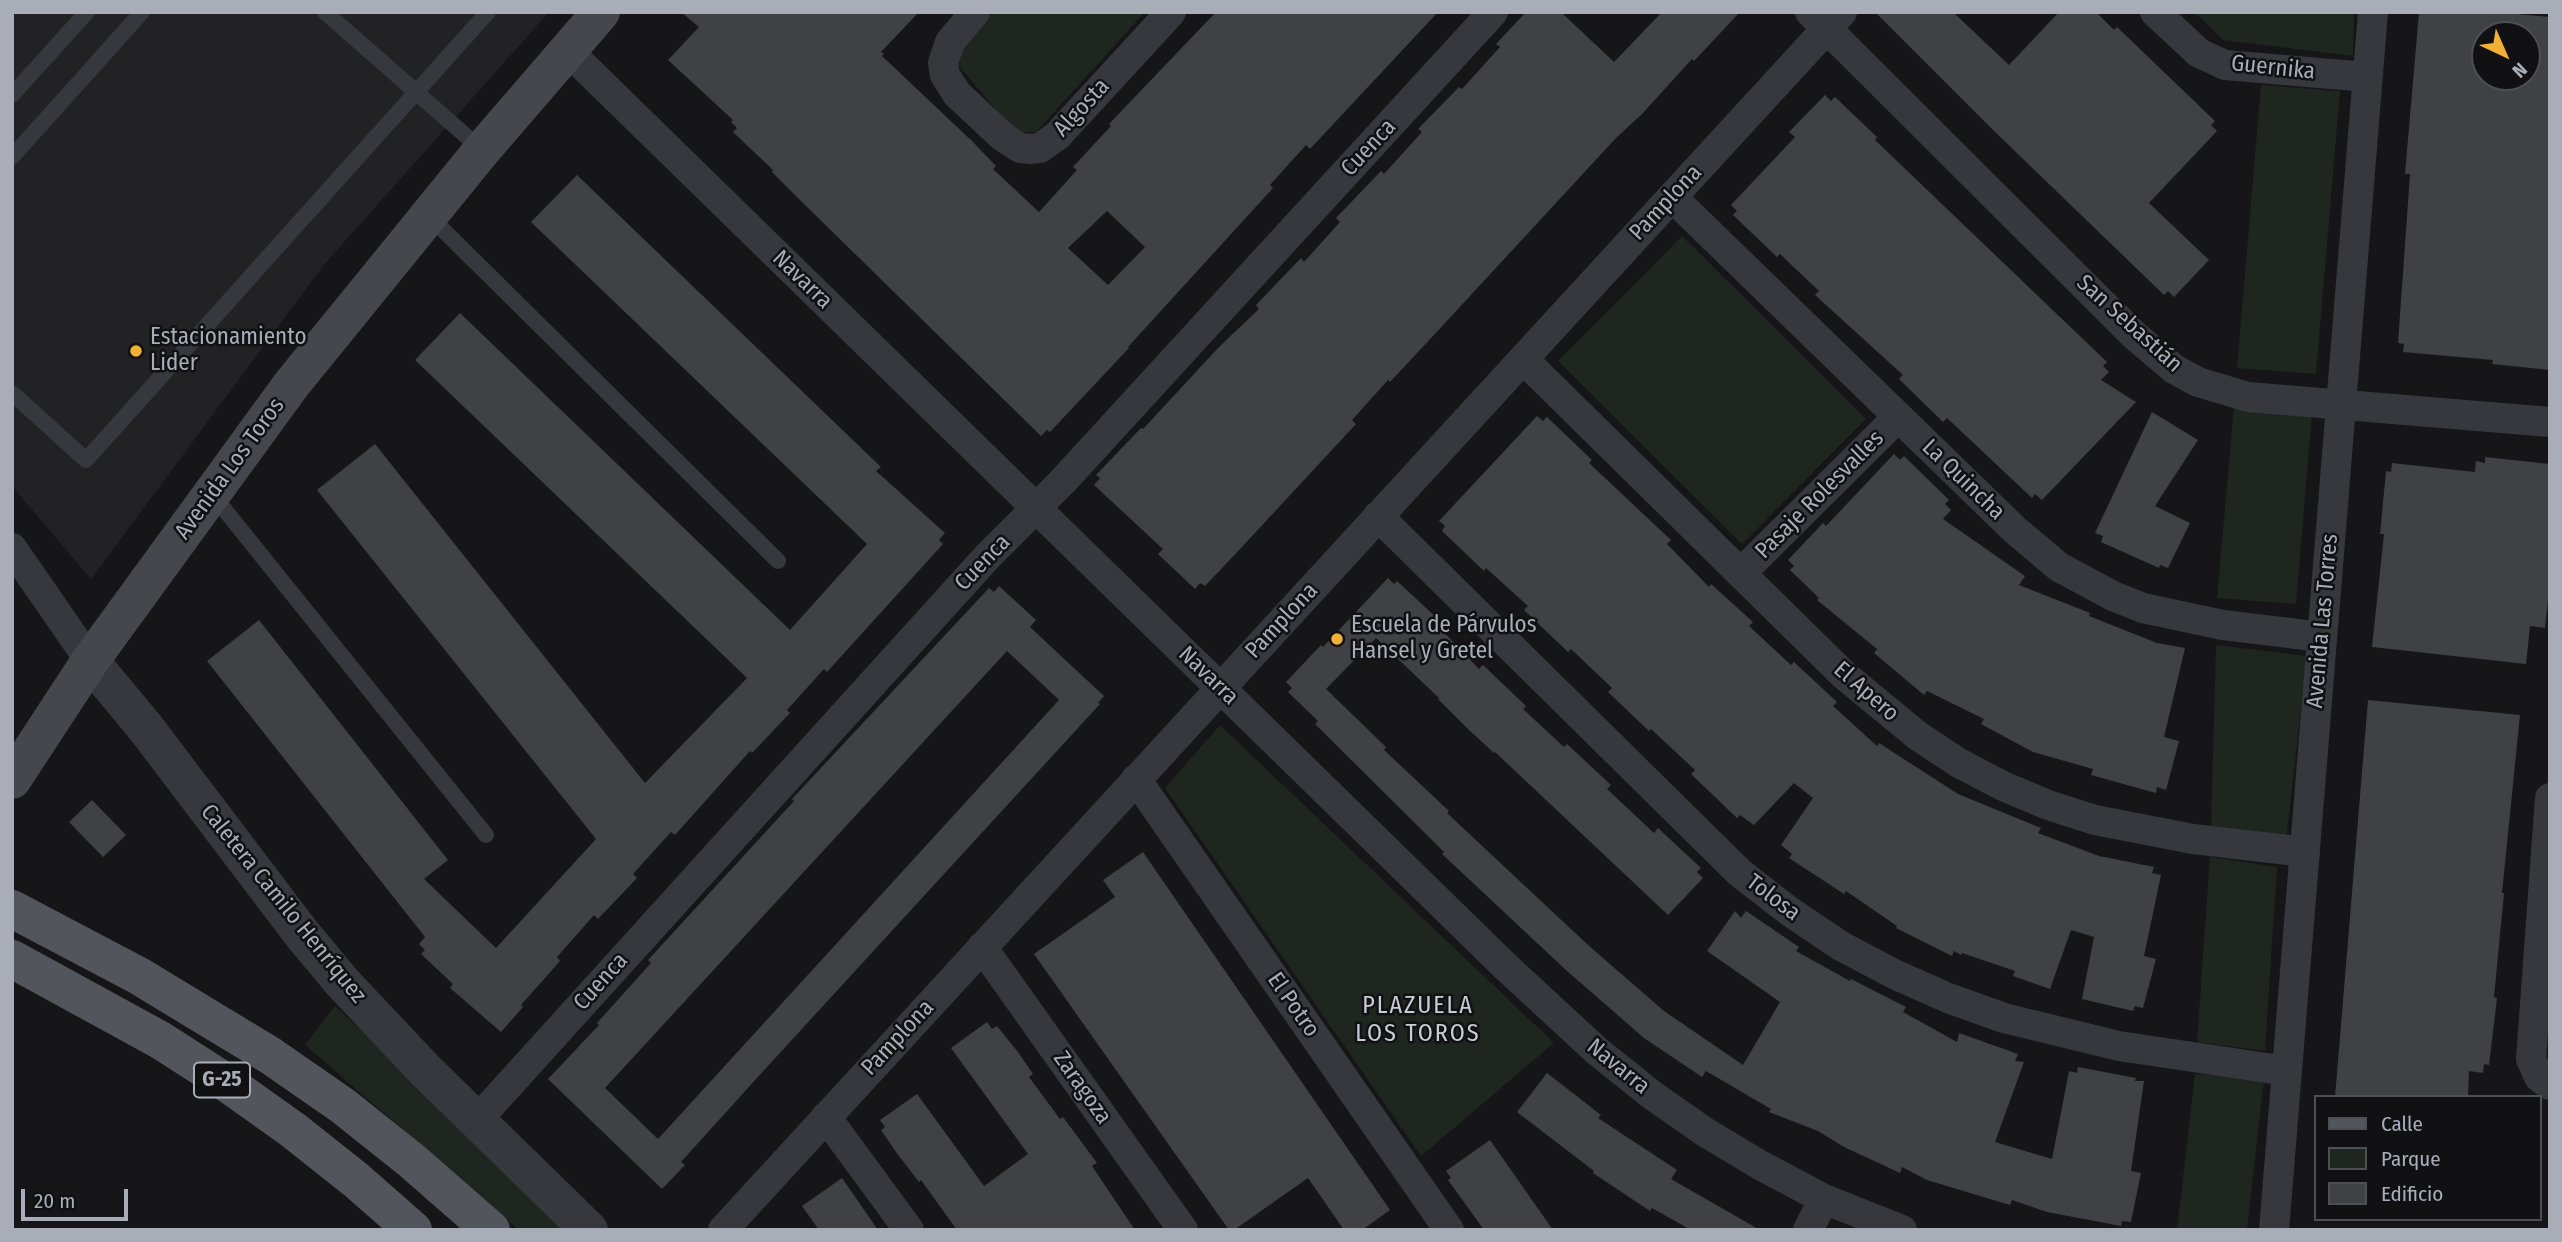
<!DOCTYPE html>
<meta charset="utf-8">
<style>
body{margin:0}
#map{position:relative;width:2562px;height:1242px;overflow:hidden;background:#161618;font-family:"Fira Sans Condensed",sans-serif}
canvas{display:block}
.frame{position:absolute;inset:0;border:14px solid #a8adb8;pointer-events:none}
.legend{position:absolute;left:2314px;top:1095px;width:228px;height:126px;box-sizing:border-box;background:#111113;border:2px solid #4d4f55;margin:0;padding:9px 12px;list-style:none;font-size:21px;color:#a8adb8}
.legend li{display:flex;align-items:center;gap:14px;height:35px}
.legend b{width:35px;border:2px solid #4d4f55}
.north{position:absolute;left:2471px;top:21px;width:70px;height:70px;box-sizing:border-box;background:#111113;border:2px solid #4d4f55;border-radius:50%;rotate:136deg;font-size:19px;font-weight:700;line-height:28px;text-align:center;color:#a8adb8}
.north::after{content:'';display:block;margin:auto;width:24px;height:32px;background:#f2b134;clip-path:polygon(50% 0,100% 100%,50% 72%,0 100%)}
.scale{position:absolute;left:21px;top:1189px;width:107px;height:32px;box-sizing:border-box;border:4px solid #a8adb8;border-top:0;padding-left:9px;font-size:21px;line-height:24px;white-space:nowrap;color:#a8adb8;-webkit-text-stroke:5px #111113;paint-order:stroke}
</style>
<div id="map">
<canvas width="2562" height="1242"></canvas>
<div class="frame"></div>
<ul class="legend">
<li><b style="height:9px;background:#53555c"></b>Calle</li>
<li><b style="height:19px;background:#1e261f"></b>Parque</li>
<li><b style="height:19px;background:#404145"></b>Edificio</li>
</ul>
<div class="north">N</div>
<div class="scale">20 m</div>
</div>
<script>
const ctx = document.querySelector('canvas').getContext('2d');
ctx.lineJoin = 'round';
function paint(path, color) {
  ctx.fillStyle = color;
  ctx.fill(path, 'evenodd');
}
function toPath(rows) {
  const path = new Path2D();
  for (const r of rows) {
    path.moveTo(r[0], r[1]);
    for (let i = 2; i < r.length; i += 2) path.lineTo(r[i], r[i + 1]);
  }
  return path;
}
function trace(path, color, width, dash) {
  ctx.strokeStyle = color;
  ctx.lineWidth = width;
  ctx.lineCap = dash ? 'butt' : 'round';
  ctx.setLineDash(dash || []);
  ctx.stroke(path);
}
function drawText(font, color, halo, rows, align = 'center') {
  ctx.font = font + ' "Fira Sans Condensed",sans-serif';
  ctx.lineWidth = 5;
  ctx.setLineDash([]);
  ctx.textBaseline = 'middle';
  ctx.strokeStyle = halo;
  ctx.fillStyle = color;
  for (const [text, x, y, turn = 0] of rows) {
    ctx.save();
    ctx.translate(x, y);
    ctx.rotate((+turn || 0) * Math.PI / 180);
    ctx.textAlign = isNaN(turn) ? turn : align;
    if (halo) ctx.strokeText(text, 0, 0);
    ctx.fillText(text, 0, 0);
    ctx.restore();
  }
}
const built = toPath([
 [12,12,549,12,323,266,91,579,12,486]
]);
const green = toPath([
 [985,12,1145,12,1036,132,1015,132,959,66,964,37],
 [2194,12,2354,12,2353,56,2223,40],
 [2261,85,2340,91,2316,374,2237,368],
 [1682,236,1866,419,1742,544,1558,361],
 [2234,406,2312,412,2296,604,2217,598],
 [2216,645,2307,656,2286,841,2211,826],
 [1220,725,1554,1043,1421,1156,1165,788],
 [2210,857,2277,867,2265,1051,2197,1042],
 [335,1006,531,1187,575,1230,519,1230,305,1045],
 [2195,1074,2264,1079,2247,1230,2177,1230]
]);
const building = toPath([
 [681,12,919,12,881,52,884,54,882,56,973,142,996,166,993,169,1039,212,1077,170,1073,167,1111,126,1109,124,1216,12,1438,12,1310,149,1306,145,1270,185,1273,188,1128,347,1129,348,1050,432,1047,430,1041,436,801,201,772,172,773,170,733,132,737,128,731,122,733,120,668,60,699,27],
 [1107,211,1145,247,1108,285,1068,248],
 [1526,12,1561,12,1614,62,1662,12,1740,12,1694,61,1692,59,1642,114,1616,138,1433,336,1390,382,1388,380,1352,420,1356,424,1241,548,1205,586,1200,583,1195,589,1158,554,1163,549,1094,485,1100,478,1096,475,1141,428,1143,429,1219,347,1259,309,1256,305,1301,258,1304,262,1340,222,1336,218,1381,171,1384,174,1422,132,1418,129,1459,87,1462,89,1500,47,1496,44],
 [1875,12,1953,12,2009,65,2059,12,2096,12,2114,30,2117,27,2215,121,2211,125,2217,131,2149,203,2209,260,2174,297,2168,291,2164,295,1992,129],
 [2419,12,2495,12,2550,17,2550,370,2492,364,2493,360,2403,352,2404,344,2398,343,2410,174,2405,174],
 [2485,35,2527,35,2527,77,2485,77],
 [1825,95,1831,101,1835,97,1877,137,1875,140,2107,362,2103,366,2109,372,2101,380,2136,402,2042,500,2035,494,2032,498,1947,418,1943,422,1899,379,1903,375,1815,295,1819,291,1780,254,1777,257,1733,215,1737,211,1731,205,1795,137,1789,132],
 [577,175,881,467,876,471,945,533,939,540,943,544,827,672,824,669,787,710,790,713,752,753,750,751,675,835,671,832,633,874,637,878,598,919,594,915,557,957,560,961,521,1005,523,1007,501,1032,450,988,453,984,421,954,425,950,419,944,425,937,207,661,259,620,448,860,424,879,496,948,596,839,317,490,375,444,645,783,747,678,415,360,460,313,790,630,867,544,531,222],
 [2152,412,2198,440,2155,506,2190,523,2168,568,2160,565,2159,568,2101,542,2103,536,2095,533],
 [1537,416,1543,421,1547,417,1592,460,1589,463,1671,540,1667,544,1709,587,1711,584,1753,622,1749,626,1791,665,1794,662,1837,702,1833,706,1877,746,1879,743,1958,794,2041,828,2038,833,2099,856,2154,867,2152,873,2161,875,2144,956,2156,959,2143,1008,2135,1006,2133,1011,2082,999,2094,937,2071,930,2050,989,2013,976,2015,971,1962,953,1961,955,1954,951,1952,956,1896,928,1897,926,1846,891,1844,894,1789,858,1792,854,1781,845,1813,798,1794,783,1754,825,1740,815,1737,818,1691,774,1695,770,1651,729,1649,731,1608,692,1612,688,1571,649,1568,652,1524,610,1528,606,1486,568,1484,571,1442,531,1445,526,1439,521],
 [1894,454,1900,460,1904,456,1949,500,1945,504,1951,510,1943,519,2025,576,2019,585,2090,613,2089,616,2157,643,2185,648,2164,737,2179,741,2166,790,2157,787,2156,793,2091,775,2093,769,2033,752,1981,724,1984,719,1927,691,1924,695,1874,653,1877,649,1817,600,1819,598,1790,570,1794,566,1788,560,1823,523,1826,526],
 [2485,457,2550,464,2550,581,2545,628,2530,626,2526,664,2372,647,2384,534,2380,534,2386,471,2391,472,2392,463,2475,472,2476,461,2485,463],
 [1388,578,1394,584,1397,581,1439,620,1436,624,1479,669,1483,665,1526,706,1523,709,1564,747,1567,744,1611,785,1607,789,1654,833,1658,828,1701,868,1697,872,1703,878,1668,915,1495,752,1494,753,1469,730,1438,699,1439,698,1376,638,1326,689,1386,747,1384,750,1449,811,1447,813,1588,945,1664,1011,1743,1065,1780,1002,1707,951,1735,911,1741,918,1746,911,1799,947,1796,951,1850,981,1851,979,1906,1007,1903,1012,1957,1042,1959,1033,2018,1054,2015,1061,2024,1062,1995,1142,2052,1159,2069,1071,2077,1073,2078,1067,2136,1078,2135,1081,2144,1081,2131,1171,2141,1173,2131,1222,2122,1221,2121,1226,2047,1212,2012,1200,2010,1205,1927,1180,1902,1167,1900,1173,1844,1147,1818,1131,1769,1112,1771,1109,1706,1071,1702,1077,1644,1038,1567,971,1442,854,1444,852,1315,724,1318,721,1288,692,1292,688,1286,682,1321,645,1323,647],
 [999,586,1036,620,1030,627,1104,696,1098,703,1100,704,756,1079,681,1162,685,1165,662,1189,548,1079,599,1025,597,1023,651,963,648,960,794,801,792,799,989,588,994,592],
 [1007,651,1059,700,658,1139,605,1088],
 [2368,700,2520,715,2502,893,2504,893,2494,997,2497,998,2489,1065,2484,1064,2483,1073,2469,1071,2468,1097,2335,1097],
 [92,800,126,835,103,857,69,822],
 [1143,852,1390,1210,1362,1230,1344,1230,1308,1178,1234,1230,1229,1230,1034,954,1115,897,1103,880],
 [987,1022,992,1029,997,1026,1018,1052,1033,1074,1029,1077,1060,1119,1063,1117,1097,1163,1092,1166,1135,1230,957,1230,921,1180,919,1182,896,1152,881,1130,885,1127,880,1120,917,1094,984,1186,1028,1154,951,1048],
 [1547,1073,1601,1115,1598,1118,1677,1170,1671,1179,1760,1230,1691,1230,1652,1208,1650,1211,1593,1173,1594,1171,1517,1112],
 [1490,1140,1553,1230,1484,1230,1448,1180,1451,1178,1446,1171],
 [842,1178,878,1230,819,1230,802,1206]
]);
const service = toPath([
 [325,12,482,150],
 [12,95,87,12],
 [12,157,142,12],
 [428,215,778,561],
 [12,393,86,460,488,12],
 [212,494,486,835]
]);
const minor = toPath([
 [975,12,950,42,943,63,945,75,957,94,1003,137,1020,148,1030,149,1040,148,1057,136,1171,12],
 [1810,12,2133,334,2174,369,2198,382,2248,397,2550,422],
 [2155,12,2199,53,2225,65,2367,77],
 [567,50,1505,966,1597,1051,1652,1095,1705,1132,1760,1165,1824,1199,1902,1230],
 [1672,197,2015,530,2059,567,2113,596,2143,608,2223,625,2322,637],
 [1523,359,1844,675,1918,736,1959,763,2003,786,2048,805,2095,820,2193,839,2305,852],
 [1378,516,1740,873,1789,911,1841,946,1894,974,1948,998,2004,1018,2119,1046,2287,1071],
 [12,548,90,661],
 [1741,573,1898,417],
 [1136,779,1449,1230],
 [2550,798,2531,1059,2539,1077,2550,1085],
 [982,947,1183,1230],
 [826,1117,909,1230],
 [478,1119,987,557,1063,481,1493,12],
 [723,1230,1842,12],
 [1808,1230,1824,1199],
 [2274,1230,2373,12]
]);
const tertiary = toPath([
 [90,661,145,727,302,934,342,982,424,1069,589,1230]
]);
const secondary = toPath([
 [12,780,90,661,291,385,482,150,601,12]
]);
const primary = toPath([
 [12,909,139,976,271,1056,343,1106,412,1161,491,1230],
 [12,959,160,1040,227,1083,293,1130,356,1180,413,1230]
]);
const markers = [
 [136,351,7,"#f2b134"],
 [1337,639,7,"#f2b134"]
];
const shields = [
 [222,1080,56]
];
const shieldNames = [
 ["G-25",222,1080]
];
const streetNames = [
 ["Guernika",2273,68,6],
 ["Algosta",1082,108,-47],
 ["Cuenca",1369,148,-47],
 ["Pamplona",1666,203,-47],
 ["Navarra",802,280,44],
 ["San Sebastián",2129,324,42],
 ["Avenida Los Toros",230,469,-54],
 ["La Quincha",1963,480,44],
 ["Pasaje Rolesvalles",1820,495,-45],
 ["Cuenca",983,563,-46],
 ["Pamplona",1282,621,-47],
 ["Avenida Las Torres",2323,621,-85],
 ["Navarra",1208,676,44],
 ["El Apero",1866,692,41],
 ["Tolosa",1773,898,37],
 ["Caletera Camilo Henríquez",283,904,51],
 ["Cuenca",601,982,-48],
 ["El Potro",1293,1005,55],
 ["Pamplona",898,1038,-47],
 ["Navarra",1618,1067,39],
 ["Zaragoza",1082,1088,55]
];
const poiNames = [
 ["Estacionamiento",150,338],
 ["Lider",150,364],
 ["Escuela de Párvulos",1351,626],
 ["Hansel y Gretel",1351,652]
];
const neighbourhoodNames = [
 ["PLAZUELA",1418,1006],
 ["LOS TOROS",1418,1034]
];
paint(built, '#222225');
paint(green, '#1e261f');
paint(building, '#404145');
trace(service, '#37383d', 16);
trace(minor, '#37383d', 30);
trace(tertiary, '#37383d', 38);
trace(secondary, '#45474d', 38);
trace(primary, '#53555c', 38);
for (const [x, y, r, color] of markers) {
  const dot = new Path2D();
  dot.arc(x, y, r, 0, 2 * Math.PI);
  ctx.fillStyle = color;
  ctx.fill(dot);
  trace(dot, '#111113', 2.5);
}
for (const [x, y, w] of shields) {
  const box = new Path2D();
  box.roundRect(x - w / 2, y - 17.5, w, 35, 5);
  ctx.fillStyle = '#111113';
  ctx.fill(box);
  trace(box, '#a8adb8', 2);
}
drawText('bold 21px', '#a8adb8', null, shieldNames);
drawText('23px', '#a8adb8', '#111113', streetNames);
drawText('23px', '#a8adb8', '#111113', poiNames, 'left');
ctx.letterSpacing = '2px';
drawText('24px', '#c9ccd4', '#111113', neighbourhoodNames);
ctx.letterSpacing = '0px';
</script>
